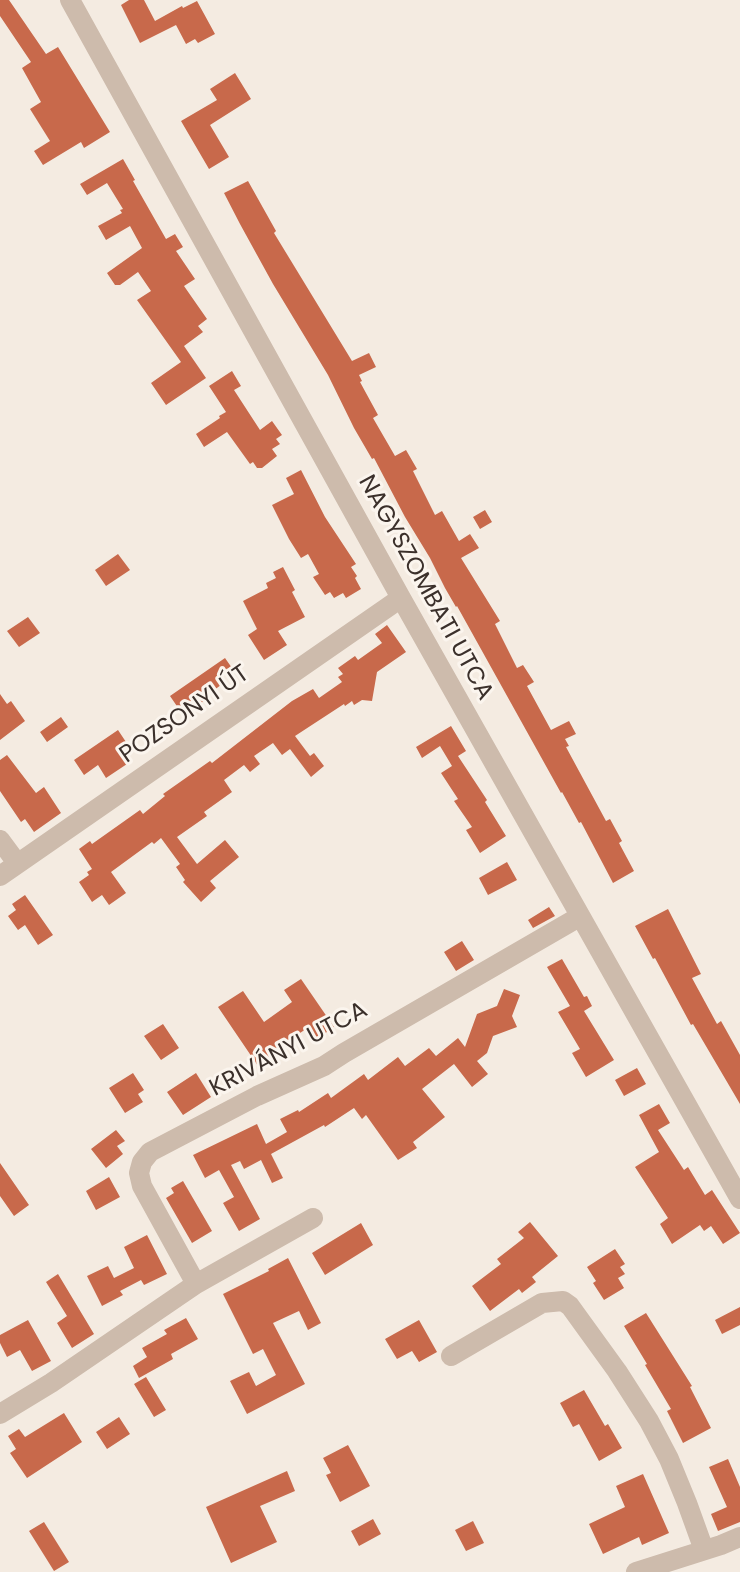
<!DOCTYPE html>
<meta charset="utf-8">
<style>
body{margin:0}
canvas{display:block;background:#f4ebe1}
</style>
<canvas width="740" height="1572"></canvas>
<script>
const ctx = document.querySelector('canvas').getContext('2d');
ctx.lineJoin = 'round';
function paint(path, color) {
  ctx.fillStyle = color;
  ctx.fill(path, 'evenodd');
}
function toPath(rows) {
  const path = new Path2D();
  for (const r of rows) {
    path.moveTo(r[0], r[1]);
    for (let i = 2; i < r.length; i += 2) path.lineTo(r[i], r[i + 1]);
  }
  return path;
}
function trace(path, color, width, dash) {
  ctx.strokeStyle = color;
  ctx.lineWidth = width;
  ctx.lineCap = dash ? 'butt' : 'round';
  ctx.setLineDash(dash || []);
  ctx.stroke(path);
}
function drawText(font, color, halo, rows, align = 'center') {
  ctx.font = font + ' Poppins,sans-serif';
  ctx.lineWidth = 6;
  ctx.setLineDash([]);
  ctx.textBaseline = 'middle';
  ctx.strokeStyle = halo;
  ctx.fillStyle = color;
  for (const [text, x, y, turn = 0] of rows) {
    ctx.save();
    ctx.translate(x, y);
    ctx.rotate((+turn || 0) * Math.PI / 180);
    ctx.textAlign = isNaN(turn) ? turn : align;
    if (halo) ctx.strokeText(text, 0, 0);
    ctx.fillText(text, 0, 0);
    ctx.restore();
  }
}
const building = toPath([
 [0,0,9,0,46,54,58,47,110,132,84,148,81,142,43,165,34,151,50,141,30,109,41,102,22,68,31,62,0,16],
 [129,0,144,0,155,21,182,6,183,8,197,1,215,34,198,43,195,39,186,44,176,25,140,43,121,5],
 [235,73,251,99,210,125,229,157,209,169,181,121,217,100,210,89],
 [123,159,135,180,133,181,166,239,175,234,183,247,176,251,195,279,184,286,207,319,198,326,203,332,184,346,206,378,166,405,151,383,181,362,137,300,151,291,138,272,120,285,115,285,107,273,142,248,130,226,106,240,98,226,122,213,120,210,123,209,107,183,87,195,80,184],
 [248,181,276,231,274,233,352,361,369,353,376,367,359,375,362,381,360,382,378,415,373,418,395,456,406,450,417,469,413,471,435,515,442,511,459,541,470,534,479,548,461,558,500,621,495,624,517,668,523,665,534,682,527,686,551,730,569,721,576,734,565,739,569,746,566,747,606,821,610,819,622,841,619,843,634,871,613,883,581,822,579,823,562,792,561,793,457,606,456,607,445,588,430,558,405,517,374,458,372,459,354,428,328,375,273,284,240,224,224,193],
 [232,371,241,386,234,390,260,430,272,421,282,435,276,439,280,444,272,449,277,456,262,468,257,468,253,462,250,464,227,432,204,447,196,434,220,418,219,416,226,412,209,386],
 [301,470,325,517,356,564,351,567,357,576,355,578,361,589,346,598,343,593,334,598,330,592,325,595,313,577,319,574,308,554,301,558,289,539,272,505,294,494,286,478],
 [485,510,492,522,480,529,473,517],
 [118,554,130,570,106,586,95,570],
 [283,567,295,590,292,592,305,617,278,631,287,645,264,660,248,635,257,629,243,601,268,588,266,583,276,578,273,572],
 [28,617,40,633,19,647,7,631],
 [387,625,406,652,377,672,372,701,362,700,354,705,352,701,345,706,344,704,295,736,310,756,314,753,324,766,311,777,290,749,282,755,273,743,254,756,260,764,250,772,244,765,224,780,232,792,204,812,207,816,177,837,197,864,225,840,239,857,210,881,216,888,201,902,183,882,185,880,176,867,180,864,161,838,154,844,152,842,111,872,126,893,109,905,102,895,92,902,79,882,89,875,87,872,92,869,79,849,90,841,92,844,140,810,143,814,165,796,163,794,210,761,212,763,292,701,313,689,319,698,342,682,338,677,343,674,338,668,355,656,358,660,382,643,375,634],
 [225,658,232,668,220,676,225,682,202,699,204,701,183,715,170,696],
 [0,694,7,704,11,701,25,721,0,740],
 [61,717,68,727,47,742,40,732],
 [451,726,466,751,458,756,487,800,485,802,506,836,480,853,466,830,472,827,454,801,458,799,441,773,452,766,440,746,422,758,416,747],
 [118,730,128,745,121,749,130,762,106,778,98,765,84,775,74,760],
 [7,755,36,793,44,787,61,813,34,832,25,819,21,822,0,791,0,760],
 [507,862,517,880,488,895,479,878],
 [25,895,53,935,38,945,25,925,18,930,8,916,16,910,12,904],
 [549,907,555,916,533,928,528,920],
 [668,909,701,974,692,978,717,1024,721,1021,740,1055,740,1104,693,1024,691,1025,655,958,653,959,635,926],
 [462,941,474,960,456,971,444,952],
 [562,959,584,997,587,996,592,1006,584,1011,614,1060,586,1077,572,1053,580,1049,558,1012,570,1006,547,967],
 [301,979,334,1027,317,1039,309,1027,273,1051,276,1055,258,1066,218,1007,243,991,264,1022,292,1002,284,990],
 [504,989,520,995,512,1016,517,1027,493,1036,487,1053,477,1061,488,1074,472,1087,454,1064,422,1089,445,1117,413,1142,417,1148,398,1160,366,1115,362,1119,354,1108,325,1127,324,1125,271,1154,283,1178,272,1183,261,1160,244,1169,240,1161,231,1165,260,1219,239,1231,223,1203,234,1197,219,1170,205,1178,193,1155,257,1124,266,1144,287,1132,280,1119,298,1110,299,1112,328,1093,331,1098,364,1074,368,1080,398,1057,405,1066,429,1048,436,1056,458,1038,465,1047,477,1014,497,1006],
 [163,1024,179,1048,161,1060,144,1036],
 [637,1068,646,1084,624,1096,615,1080],
 [133,1073,144,1090,138,1094,143,1102,125,1113,109,1088],
 [196,1073,211,1097,183,1115,167,1092],
 [659,1104,670,1123,658,1130,684,1170,688,1167,705,1195,712,1190,740,1233,723,1244,711,1226,704,1231,700,1225,672,1244,660,1224,668,1218,635,1167,659,1152,639,1115],
 [116,1130,125,1141,117,1146,123,1154,106,1168,91,1149],
 [0,1163,29,1205,14,1216,0,1196],
 [109,1177,120,1197,96,1210,86,1191],
 [183,1181,212,1231,192,1243,166,1198,174,1193,171,1188],
 [530,1222,558,1256,532,1277,536,1282,522,1293,519,1289,490,1311,472,1286,501,1264,497,1259,524,1238,518,1232],
 [361,1223,373,1245,325,1275,312,1253],
 [147,1235,167,1274,144,1285,141,1280,120,1291,123,1295,102,1306,87,1276,108,1266,114,1278,134,1268,124,1247],
 [615,1249,625,1264,620,1267,625,1274,618,1278,624,1288,604,1300,593,1283,596,1281,587,1267],
 [288,1258,321,1323,308,1330,299,1311,273,1323,305,1384,247,1414,230,1381,249,1372,256,1386,276,1375,263,1349,253,1354,223,1294,269,1271,268,1269],
 [58,1274,94,1334,72,1348,57,1323,67,1316,46,1282],
 [740,1307,740,1325,722,1334,715,1320],
 [646,1313,692,1386,690,1387,711,1428,683,1443,667,1411,671,1409,645,1365,647,1364,624,1326],
 [186,1318,198,1339,171,1354,173,1359,139,1378,133,1366,147,1357,142,1348,167,1334,164,1330],
 [28,1320,51,1361,32,1371,20,1350,7,1357,0,1343,0,1335],
 [419,1320,437,1352,419,1362,412,1351,397,1359,385,1339],
 [146,1377,166,1410,154,1417,134,1384],
 [584,1390,605,1426,608,1424,622,1448,599,1461,579,1424,573,1427,560,1403],
 [64,1413,82,1442,27,1478,10,1453,16,1449,8,1436,19,1429,25,1437],
 [119,1417,130,1434,107,1449,96,1432],
 [348,1445,370,1486,340,1502,326,1475,331,1473,323,1458],
 [728,1459,740,1487,740,1522,718,1531,711,1514,727,1507,709,1467],
 [287,1471,295,1491,260,1506,277,1542,231,1563,206,1507],
 [643,1474,669,1533,642,1545,639,1537,603,1554,589,1524,625,1507,616,1486],
 [373,1519,381,1534,359,1546,351,1531],
 [473,1521,484,1543,466,1551,455,1530],
 [44,1522,69,1562,54,1571,29,1531]
]);
const minor = toPath([
 [70,0,401,598,740,1199],
 [0,840,17,863],
 [0,876,401,598],
 [196,1284,142,1186,139,1173,142,1162,150,1152,257,1096,324,1066,344,1053,579,917],
 [451,1356,542,1303,563,1301,570,1306,617,1371,649,1421,669,1459,687,1503,704,1550],
 [0,1414,51,1383,196,1284,313,1218],
 [636,1572,721,1545,740,1537]
]);
const streetNames = [
 ["NAGYSZOMBATI UTCA",425,588,61],
 ["POZSONYI ÚT",185,715,-35],
 ["KRIVÁNYI UTCA",289,1050,-28]
];
paint(building, '#c8694b');
trace(minor, '#cdbbac', 20);
drawText('24px', '#3b302b', '#fbf5ee', streetNames);
</script>
